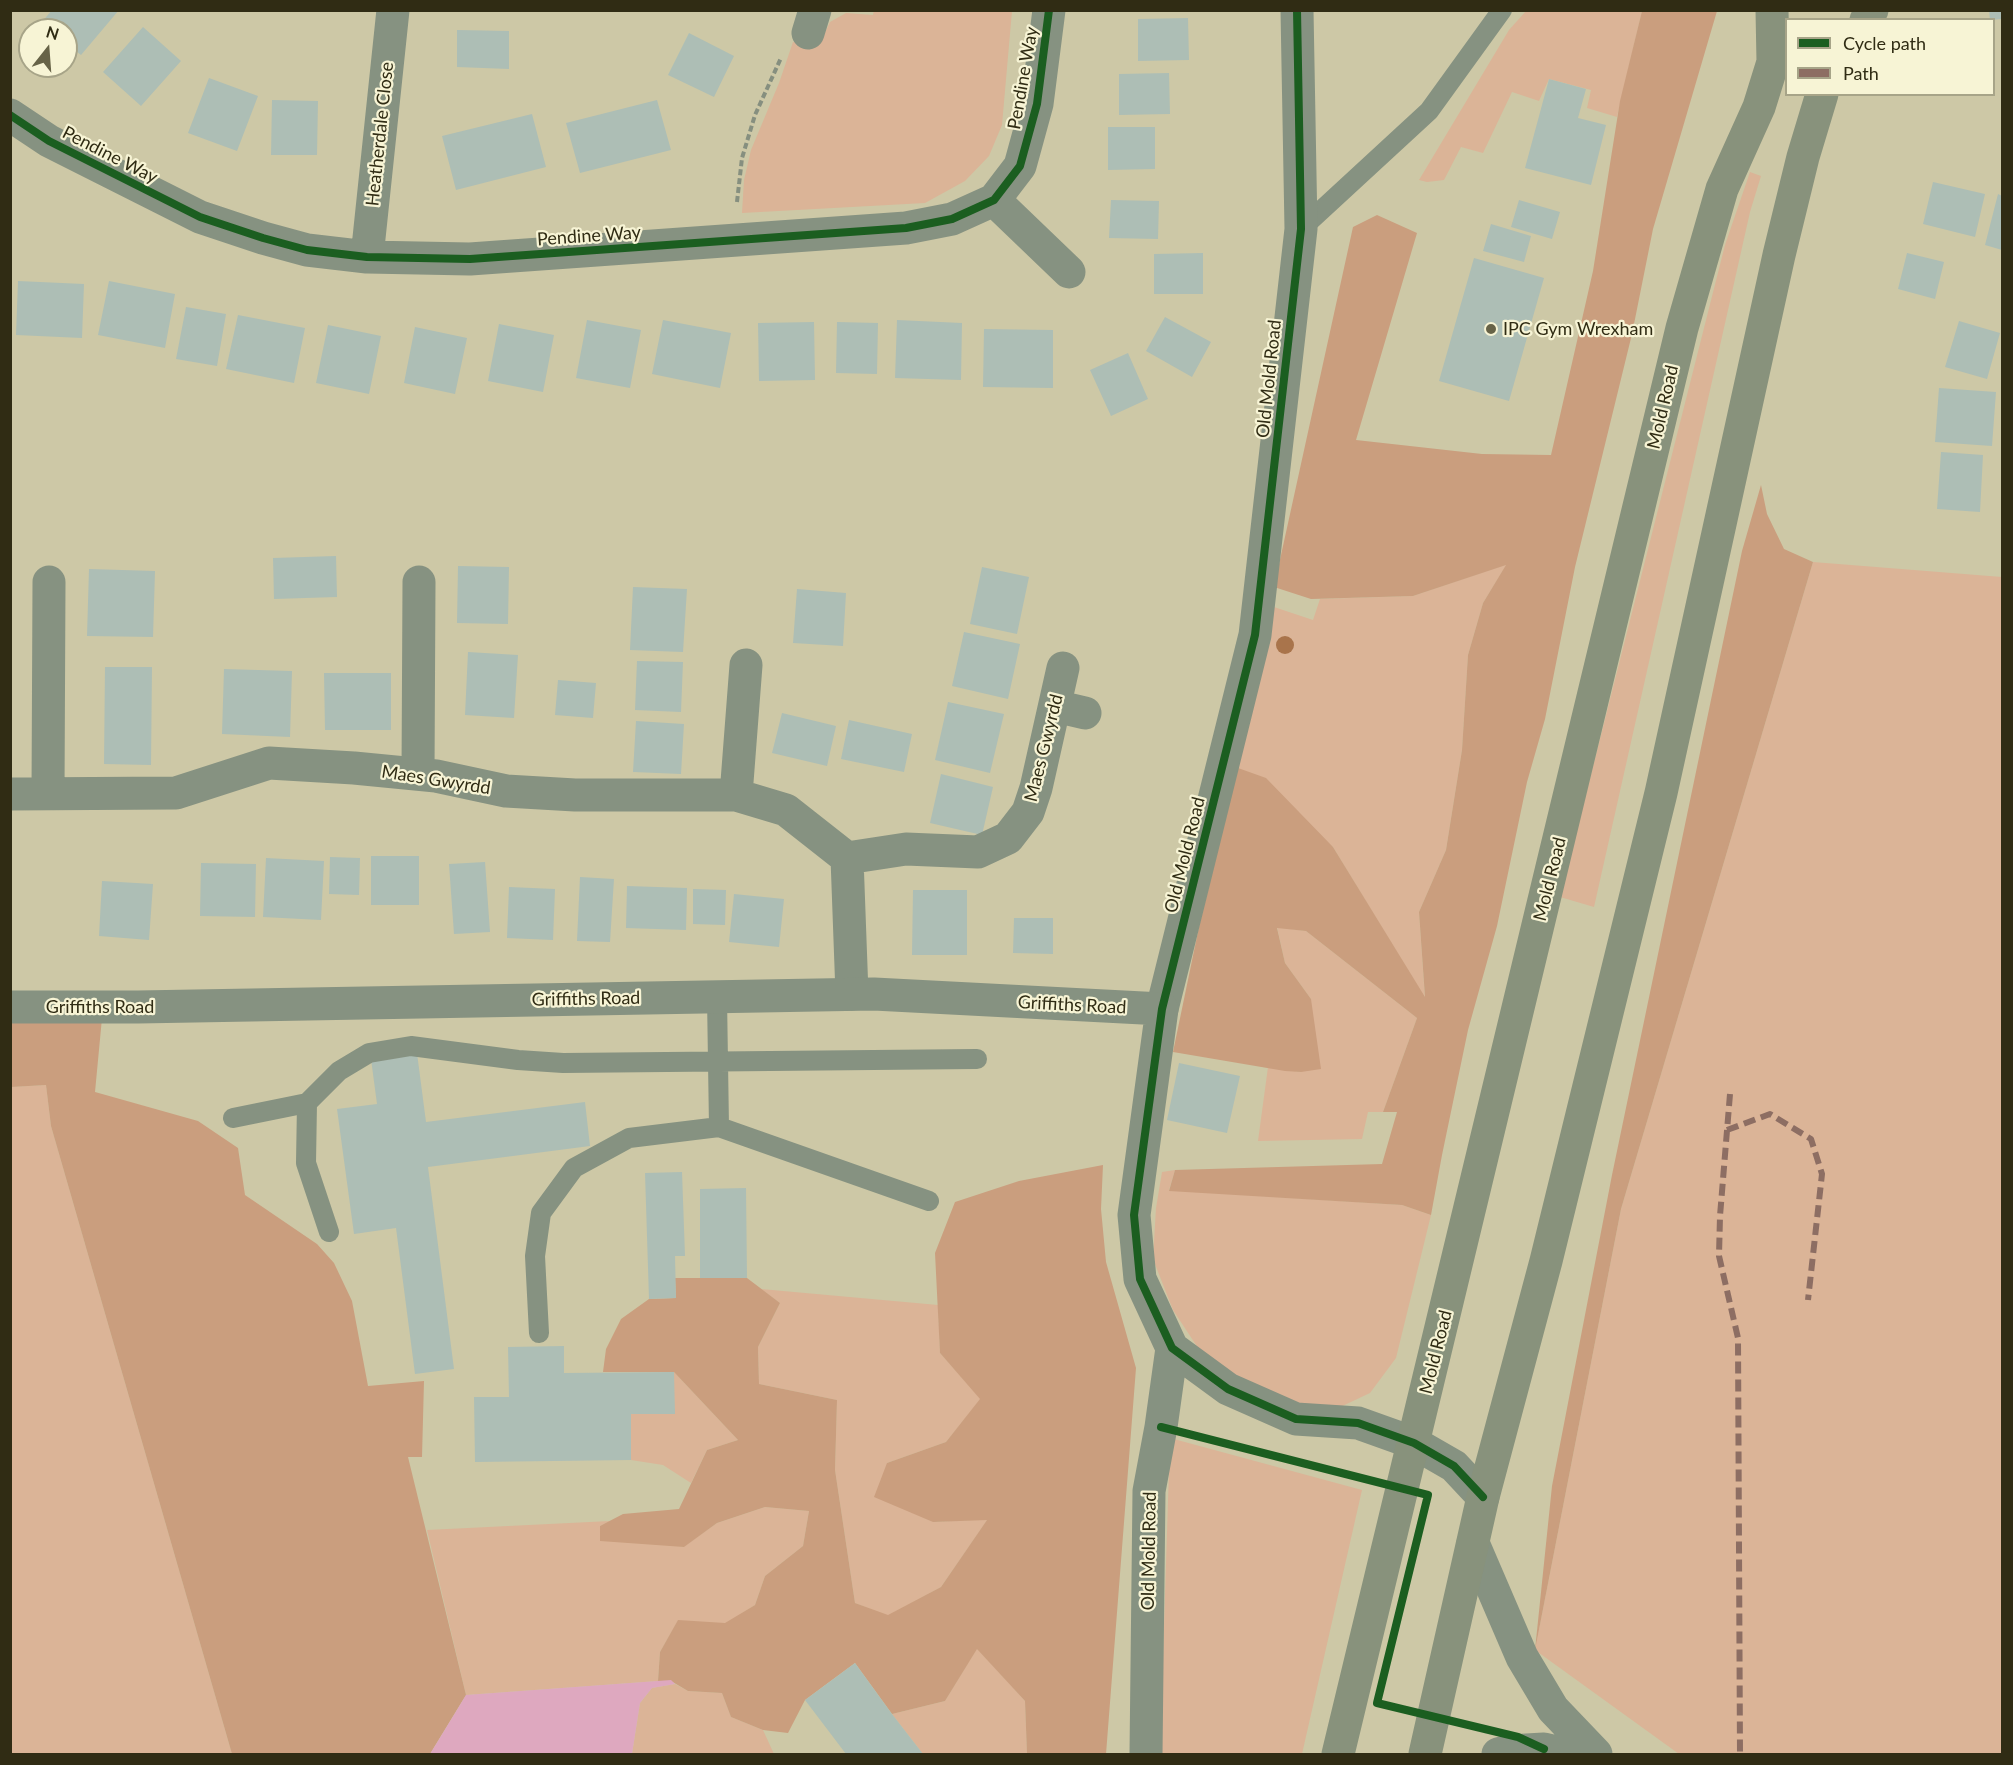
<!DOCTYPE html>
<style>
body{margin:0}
#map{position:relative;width:2013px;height:1765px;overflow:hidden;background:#cdc8a6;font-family:Lato,sans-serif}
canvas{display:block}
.frame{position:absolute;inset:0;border:12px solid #302c14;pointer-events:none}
.legend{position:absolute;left:1785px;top:18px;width:210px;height:78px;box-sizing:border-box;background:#f7f4d5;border:2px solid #a7a488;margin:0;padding:8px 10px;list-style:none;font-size:18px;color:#302c14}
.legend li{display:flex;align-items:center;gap:12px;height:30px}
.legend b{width:30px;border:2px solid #a7a488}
.north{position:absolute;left:18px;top:18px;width:60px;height:60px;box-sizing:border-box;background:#f7f4d5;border:2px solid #a7a488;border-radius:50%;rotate:17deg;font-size:16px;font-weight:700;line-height:24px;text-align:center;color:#302c14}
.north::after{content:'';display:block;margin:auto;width:21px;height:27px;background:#676347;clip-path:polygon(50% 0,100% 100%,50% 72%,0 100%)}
</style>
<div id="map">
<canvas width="2013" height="1765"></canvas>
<div class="frame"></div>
<ul class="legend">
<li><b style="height:8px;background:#1b5e20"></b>Cycle path</li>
<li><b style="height:8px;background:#8d6e63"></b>Path</li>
</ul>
<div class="north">N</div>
</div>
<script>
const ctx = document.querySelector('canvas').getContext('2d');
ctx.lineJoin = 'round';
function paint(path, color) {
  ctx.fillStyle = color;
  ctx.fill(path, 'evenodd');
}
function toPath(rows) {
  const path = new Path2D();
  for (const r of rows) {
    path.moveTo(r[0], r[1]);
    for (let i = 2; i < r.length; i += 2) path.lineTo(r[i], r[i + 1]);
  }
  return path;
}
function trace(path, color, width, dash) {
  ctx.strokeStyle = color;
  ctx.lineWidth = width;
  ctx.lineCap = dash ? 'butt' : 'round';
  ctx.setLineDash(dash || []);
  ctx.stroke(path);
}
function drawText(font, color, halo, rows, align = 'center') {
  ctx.font = font + ' Lato,sans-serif';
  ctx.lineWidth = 4.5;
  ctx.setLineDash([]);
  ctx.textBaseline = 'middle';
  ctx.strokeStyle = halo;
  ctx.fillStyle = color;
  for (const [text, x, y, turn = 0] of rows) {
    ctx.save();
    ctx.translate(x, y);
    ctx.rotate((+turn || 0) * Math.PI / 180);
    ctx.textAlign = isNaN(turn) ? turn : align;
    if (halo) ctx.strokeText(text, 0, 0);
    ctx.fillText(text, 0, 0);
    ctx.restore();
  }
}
const green = toPath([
 [874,10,1012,11,1002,125,989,156,965,181,925,203,742,213,744,180,751,150,779,83,793,42,819,45,830,22,846,13,873,15],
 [1526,11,1642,11,1617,117,1587,108,1591,90,1549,79,1539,101,1512,92,1483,153,1461,147,1444,180,1427,182,1419,180,1509,30],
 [1750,172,1761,176,1750,212,1594,907,1560,897,1725,245],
 [1813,562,2002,577,2002,1754,1679,1754,1535,1650,1621,1209],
 [1507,564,1483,603,1468,655,1462,750,1446,850,1419,912,1425,999,1333,847,1238,768,1271,606,1313,620,1320,599,1413,596],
 [1277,927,1306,931,1417,1018,1383,1112,1368,1112,1362,1139,1258,1141,1268,1067,1301,1072,1311,999,1285,963],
 [46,1085,51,1126,232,1754,11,1754,11,1087],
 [1175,1170,1169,1190,1402,1205,1431,1215,1396,1358,1370,1393,1336,1409,1285,1408,1202,1354,1173,1310,1153,1259,1156,1208,1162,1172],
 [761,1289,938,1305,940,1353,981,1399,946,1442,887,1463,933,1522,988,1519,941,1587,888,1616,855,1603,835,1470,837,1400,759,1384,758,1347,780,1303],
 [674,1372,738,1440,707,1450,691,1483,663,1465,631,1460,631,1414,674,1413],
 [1170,1438,1362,1490,1302,1754,1160,1754],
 [765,1507,809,1511,803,1546,765,1576,755,1605,725,1624,678,1621,660,1652,658,1681,466,1695,427,1530,610,1521,600,1526,683,1547,717,1523],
 [977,1648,1025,1701,1027,1754,923,1754,892,1714,945,1701],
 [675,1684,688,1691,722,1693,731,1717,763,1730,774,1754,632,1754,640,1703,652,1688]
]);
const forest = toPath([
 [1642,11,1717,11,1653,229,1632,334,1575,567,1545,719,1527,782,1497,926,1468,1030,1442,1155,1431,1215,1402,1205,1169,1191,1175,1170,1382,1164,1397,1112,1383,1112,1417,1018,1306,931,1277,928,1285,963,1311,999,1321,1069,1301,1072,1285,1071,1173,1052,1200,922,1238,768,1266,778,1333,847,1425,997,1419,912,1446,850,1462,750,1468,655,1483,603,1506,565,1413,596,1311,599,1274,587,1353,227,1377,215,1417,233,1356,440,1482,454,1551,455,1593,271,1620,101],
 [1761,485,1767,514,1784,549,1813,562,1621,1209,1535,1650,1552,1486,1612,1175,1742,551],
 [11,1017,102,1018,95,1092,198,1121,238,1148,245,1195,317,1244,334,1263,352,1301,368,1386,424,1381,422,1457,408,1457,466,1695,430,1754,232,1754,51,1126,46,1085,11,1087],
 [1103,1165,1101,1209,1106,1262,1136,1368,1106,1754,1027,1754,1025,1701,977,1649,945,1701,892,1714,855,1663,805,1700,788,1733,763,1730,731,1717,722,1693,688,1691,671,1681,658,1681,660,1652,678,1620,725,1623,755,1605,765,1576,803,1546,809,1511,765,1507,717,1523,684,1547,600,1541,600,1526,623,1514,679,1509,707,1450,738,1440,674,1372,603,1372,606,1349,621,1319,649,1299,676,1298,675,1278,747,1278,780,1303,758,1347,759,1384,837,1400,835,1470,855,1603,888,1615,941,1587,987,1520,933,1522,874,1497,887,1463,946,1442,980,1399,940,1353,935,1253,955,1202,1019,1181]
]);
const water = toPath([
 [671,1680,675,1684,652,1688,640,1703,632,1754,430,1754,466,1695]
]);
const building = toPath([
 [52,10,119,10,81,55,66,43,66,30,51,30,42,22],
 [1989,10,2002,10,2002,19,1990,20],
 [1188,18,1189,60,1138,61,1138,19],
 [143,27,181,61,141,106,103,72],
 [457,30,509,31,509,69,457,67],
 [689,33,734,56,714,97,668,75],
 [1169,73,1170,114,1119,115,1119,74],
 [209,78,258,96,237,151,188,133],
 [1549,79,1586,89,1578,118,1606,125,1591,185,1525,168],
 [272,100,318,101,317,155,271,155],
 [657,100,671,150,580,173,566,123],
 [532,114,546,167,456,190,442,136],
 [1108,127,1155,127,1155,169,1108,170],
 [1933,182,1985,194,1975,237,1923,224],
 [1998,194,2002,196,2002,250,1985,245],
 [1111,200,1159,201,1158,239,1109,238],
 [1519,200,1560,212,1552,239,1511,227],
 [1491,224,1531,236,1524,262,1483,251],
 [1203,253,1203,294,1154,294,1154,254],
 [1907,253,1944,262,1935,299,1898,289],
 [1474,258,1544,278,1509,401,1439,381],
 [18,281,84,284,82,338,16,335],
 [109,281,175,294,165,348,98,335],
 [186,307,226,314,217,366,176,359],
 [238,315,305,328,294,383,226,369],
 [1165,317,1211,342,1192,377,1146,351],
 [587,320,641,330,630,388,576,378],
 [663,320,731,333,720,388,652,374],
 [897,320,962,323,961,380,895,378],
 [1959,321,2000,333,1987,379,1945,367],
 [814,322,815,380,759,381,758,323],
 [837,322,878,323,877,374,836,373],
 [499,324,554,335,543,392,488,381],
 [328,325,381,336,369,394,316,383],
 [415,327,467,338,455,394,404,383],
 [984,329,1053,330,1053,388,983,387],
 [1128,353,1148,399,1111,416,1090,370],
 [1939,388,1996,392,1992,446,1935,442],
 [1941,452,1983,455,1980,512,1937,509],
 [336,556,337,597,274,599,273,558],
 [458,566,509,567,508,624,457,623],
 [982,567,1029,577,1017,634,970,624],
 [89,569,155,571,153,637,87,636],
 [633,587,687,589,683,652,630,650],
 [797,589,846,593,843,646,793,643],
 [964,632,1020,644,1008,699,952,686],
 [468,652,518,655,514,718,465,715],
 [637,661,683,662,681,712,635,710],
 [105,667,152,667,151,765,104,764],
 [224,669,292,671,290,737,222,734],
 [324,673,391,673,391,730,325,730],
 [558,680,596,683,593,718,555,715],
 [948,702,1004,714,990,773,935,760],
 [782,713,836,726,827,766,772,753],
 [849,720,912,734,904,772,841,759],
 [636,721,684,724,681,774,633,772],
 [941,774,993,787,982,835,930,823],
 [371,856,419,856,419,905,371,905],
 [330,857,360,858,359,895,329,894],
 [266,858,324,861,321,920,263,917],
 [485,862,490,932,454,934,449,864],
 [201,863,256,864,255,917,200,916],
 [580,877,614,879,610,942,577,941],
 [102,881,153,884,149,940,99,936],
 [627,886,687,888,686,930,626,928],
 [509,887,555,889,553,940,507,938],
 [693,889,726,890,725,925,693,924],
 [913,890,967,890,967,955,912,955],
 [734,894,784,899,779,947,729,942],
 [1014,918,1053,918,1053,954,1013,953],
 [417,1053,426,1122,585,1102,590,1146,428,1167,454,1369,415,1374,396,1228,354,1234,337,1109,377,1104,371,1059],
 [1179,1063,1240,1076,1227,1133,1167,1120],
 [682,1172,685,1256,675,1256,676,1298,649,1299,645,1173],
 [746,1188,747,1278,700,1278,700,1189],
 [564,1346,564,1373,674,1372,675,1414,631,1414,631,1460,475,1462,474,1397,509,1397,508,1347],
 [855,1663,892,1714,923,1754,846,1754,805,1700]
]);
const path = toPath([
 [737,202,742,158,755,115,781,58]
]);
const service = toPath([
 [1301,229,1429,111,1502,10],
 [307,1103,339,1071,369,1053,411,1046,518,1060,563,1063,977,1059],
 [233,1118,307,1103,306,1163,329,1232],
 [719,1127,929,1201],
 [539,1333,535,1256,541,1213,574,1168,629,1138,719,1127,717,997]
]);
const minor = toPath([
 [808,33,815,10],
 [10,115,49,141,200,217,263,238,307,250,367,257,470,259,906,228,952,219,994,200,1020,166,1037,104,1049,10],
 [994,200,1069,272],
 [367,257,393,10],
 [1055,706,1085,713],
 [418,774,419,582],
 [10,794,176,793,269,763,354,768,436,776,506,791,575,795,736,795,786,810,847,858],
 [48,794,49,582],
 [736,795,746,665],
 [852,994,847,858,906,849,978,852,1008,838,1028,812,1036,788,1063,668],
 [1162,1009,1255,635,1301,229,1297,10]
]);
const tertiary = toPath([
 [10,1007,138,1007,874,994,1162,1009,1134,1215,1140,1279,1172,1348,1228,1389,1296,1419,1358,1423,1414,1443,1454,1466,1483,1497],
 [1473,1543,1522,1657,1553,1709,1596,1754],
 [1146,1754,1149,1491,1161,1427,1172,1348],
 [1498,1754,1509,1751,1544,1749,1565,1754]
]);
const primary = toPath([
 [1866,20,1872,10],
 [1338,1754,1682,328,1722,189,1759,107,1773,62,1772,10],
 [1425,1754,1483,1497,1546,1261,1661,793,1779,255,1803,157,1822,94]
]);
const quiet = toPath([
 [1730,1094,1720,1216,1719,1256,1738,1338,1740,1754],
 [1727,1130,1770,1114,1811,1139,1822,1174,1808,1300]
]);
const cycleway = toPath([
 [1297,10,1301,229,1255,635,1162,1009,1134,1215,1140,1279,1172,1348,1228,1389,1296,1419,1358,1423,1414,1443,1454,1466,1483,1497],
 [10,115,49,141,200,217,263,238,307,250,367,257,470,259,906,228,952,219,994,200,1020,166,1037,104,1049,10],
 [1161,1427,1428,1495,1377,1703,1518,1737,1544,1749]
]);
const trees = [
 [1285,645]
];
const markers = [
 [1491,329,6,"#676347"]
];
const streetNames = [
 ["Pendine Way",1023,78,-80],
 ["Heatherdale Close",380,134,-84],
 ["Pendine Way",110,155,27],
 ["Pendine Way",589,236,-4],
 ["Old Mold Road",1269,379,-84],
 ["Mold Road",1663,407,-77],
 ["Maes Gwyrdd",1044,748,-76],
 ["Maes Gwyrdd",436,780,9],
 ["Old Mold Road",1185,855,-76],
 ["Mold Road",1550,879,-76],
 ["Griffiths Road",586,999,-1],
 ["Griffiths Road",1072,1005,3],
 ["Griffiths Road",100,1007],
 ["Mold Road",1436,1352,-76],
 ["Old Mold Road",1149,1551,-89]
];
const poiNames = [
 ["IPC Gym Wrexham",1503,329]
];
paint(green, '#dbb497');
paint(forest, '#ca9e7e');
paint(water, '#dea8bf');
paint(building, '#adbeb5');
trace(path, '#868f7f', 4, [6, 3]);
trace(service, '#869281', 20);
trace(minor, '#869281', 33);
trace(tertiary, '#869281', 33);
trace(primary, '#88927c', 33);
trace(quiet, '#8d6e63', 6, [12, 6]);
trace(cycleway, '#1b5e20', 8);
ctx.fillStyle = '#a9744b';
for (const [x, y] of trees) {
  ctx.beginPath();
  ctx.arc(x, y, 9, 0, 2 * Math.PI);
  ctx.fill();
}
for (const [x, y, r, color] of markers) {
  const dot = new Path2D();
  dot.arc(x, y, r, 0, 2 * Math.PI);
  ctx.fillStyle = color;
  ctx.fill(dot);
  trace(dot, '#f7f4d5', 2);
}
drawText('18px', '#302c14', '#f7f4d5', streetNames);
drawText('18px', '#302c14', '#f7f4d5', poiNames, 'left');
</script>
